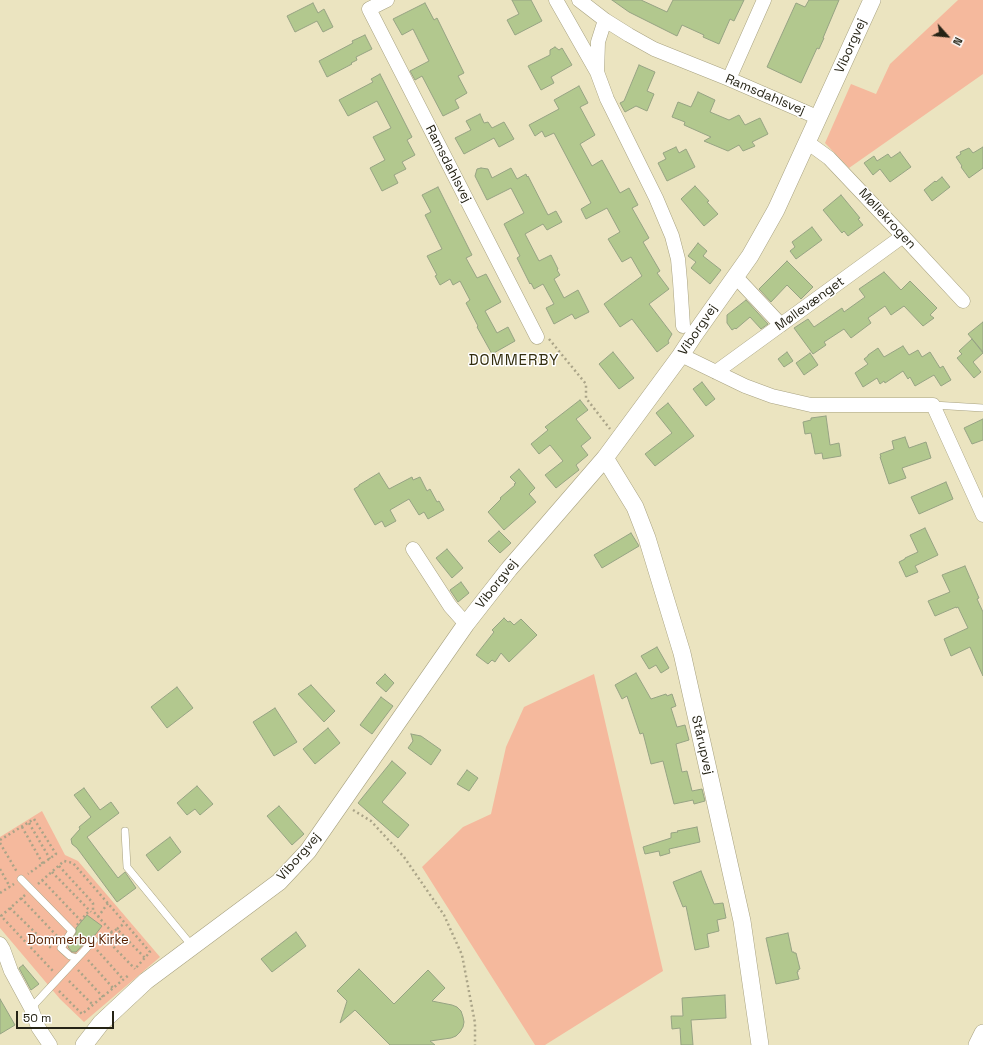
<!DOCTYPE html>
<meta charset="utf-8">
<style>
body{margin:0}
#map{position:relative;width:983px;height:1045px;overflow:hidden;background:#ebe4c0;font-family:"Space Grotesk",sans-serif}
canvas{display:block}
.north{position:absolute;left:927px;top:16px;width:40px;height:40px;-webkit-text-stroke:3px #fff;paint-order:stroke;rotate:117deg;font-size:11px;font-weight:700;line-height:16px;text-align:center;color:#252315}
.north::after{content:'';display:block;margin:auto;width:14px;height:18px;background:#252315;clip-path:polygon(50% 0,100% 100%,50% 72%,0 100%)}
.scale{position:absolute;left:16px;top:1011px;width:98px;height:18px;box-sizing:border-box;border:2px solid #252315;border-top:0;padding-left:5px;font-size:12px;line-height:14px;white-space:nowrap;color:#252315;-webkit-text-stroke:3px #fff;paint-order:stroke}
</style>
<div id="map">
<canvas width="983" height="1045"></canvas>
<div class="north">N</div>
<div class="scale">50 m</div>
</div>
<script>
const ctx = document.querySelector('canvas').getContext('2d');
ctx.lineJoin = 'round';
function paint(path, color) {
  ctx.fillStyle = color;
  ctx.fill(path, 'evenodd');
}
function toPath(rows) {
  const path = new Path2D();
  for (const r of rows) {
    path.moveTo(r[0], r[1]);
    for (let i = 2; i < r.length; i += 2) path.lineTo(r[i], r[i + 1]);
  }
  return path;
}
function trace(path, color, width, dash) {
  ctx.strokeStyle = color;
  ctx.lineWidth = width;
  ctx.lineCap = dash ? 'butt' : 'round';
  ctx.setLineDash(dash || []);
  ctx.stroke(path);
}
function drawText(font, color, halo, rows, align = 'center') {
  ctx.font = font + ' "Space Grotesk",sans-serif';
  ctx.lineWidth = 3;
  ctx.setLineDash([]);
  ctx.textBaseline = 'middle';
  ctx.strokeStyle = halo;
  ctx.fillStyle = color;
  for (const [text, x, y, turn = 0] of rows) {
    ctx.save();
    ctx.translate(x, y);
    ctx.rotate((+turn || 0) * Math.PI / 180);
    ctx.textAlign = isNaN(turn) ? turn : align;
    if (halo) ctx.strokeText(text, 0, 0);
    ctx.fillText(text, 0, 0);
    ctx.restore();
  }
}
const green = toPath([
 [958,0,983,0,983,74,849,168,825,143,851,84,876,94,890,64],
 [594,674,663,971,545,1045,535,1045,422,867,463,827,491,814,506,747,524,707],
 [42,811,65,855,78,861,160,957,84,1022,60,999,0,928,0,837]
]);
const building = toPath([
 [512,0,531,0,542,21,515,35,507,20,519,14,512,0],
 [612,0,641,0,667,12,673,0,744,0,734,21,730,19,719,44,703,37,704,35,682,25,677,36,629,12,612,0],
 [809,0,839,0,823,38,824,38,819,49,817,48,801,83,767,67,796,3,805,7,809,0],
 [313,3,318,13,324,9,333,27,323,32,317,21,295,32,287,16,313,3],
 [425,3,434,20,437,18,464,73,458,76,467,93,455,100,459,108,443,116,422,76,415,80,410,71,429,61,413,29,402,35,393,19,425,3],
 [365,35,372,49,356,57,357,60,351,63,352,64,327,77,319,61,353,43,352,41,365,35],
 [555,47,559,50,562,48,572,65,551,77,554,83,541,90,528,66,550,55,550,50,555,47],
 [639,65,655,72,647,91,654,94,647,111,636,106,625,112,620,103,624,101,639,65],
 [380,74,412,137,407,140,415,155,402,162,406,169,394,175,398,183,382,191,370,168,385,160,373,137,391,128,377,101,348,116,339,100,373,82,371,79,380,74],
 [579,86,588,103,580,107,595,135,580,144,592,166,602,160,620,193,629,188,638,205,632,208,649,238,643,242,660,271,657,273,669,289,649,304,672,334,668,341,669,343,657,352,632,319,620,327,604,304,642,276,631,257,622,262,608,239,620,232,607,208,586,219,581,209,591,203,554,133,545,137,542,131,535,136,529,125,559,109,554,100,579,86],
 [698,92,715,100,710,112,729,120,739,115,745,125,760,118,768,134,752,142,755,146,743,151,739,145,728,151,704,141,711,137,684,125,685,122,672,117,678,102,691,107,698,92],
 [480,114,484,123,488,122,492,128,504,122,514,139,499,147,494,138,464,154,455,138,471,130,466,121,480,114],
 [676,147,679,153,686,149,695,167,667,181,658,163,666,159,663,153,676,147],
 [983,147,983,168,969,178,961,167,962,166,956,157,961,154,960,152,969,148,973,153,983,147],
 [900,152,911,167,890,182,880,169,873,175,864,163,874,156,877,161,888,154,891,158,900,152],
 [481,168,488,169,492,178,511,168,517,179,526,174,527,177,528,176,548,215,556,211,562,222,547,230,543,224,525,234,539,261,551,255,558,269,557,270,560,275,554,279,564,298,578,290,589,312,575,319,572,314,554,324,546,308,554,304,543,284,534,289,531,283,530,284,517,258,520,256,504,224,524,213,511,188,487,200,475,176,477,169,481,168],
 [942,177,950,187,932,201,924,190,935,181,936,182,942,177],
 [695,186,709,201,707,202,718,214,704,226,681,199,695,186],
 [438,187,472,255,466,258,477,278,486,274,501,302,485,311,497,333,508,327,515,341,492,354,477,327,478,326,466,303,470,300,460,281,453,285,450,279,440,285,435,276,437,275,427,256,442,249,425,215,431,212,422,195,438,187],
 [841,195,860,218,858,219,863,225,848,236,844,231,842,233,823,210,841,195],
 [812,227,822,240,796,259,790,251,795,247,792,242,812,227],
 [698,243,707,251,703,256,721,270,710,284,691,268,696,262,688,256,698,243],
 [787,261,813,287,801,299,787,285,771,302,759,289,787,261],
 [884,272,901,290,910,281,937,308,930,315,934,318,923,326,904,306,891,315,885,306,868,318,871,323,851,338,844,329,824,342,826,345,813,354,794,328,808,319,814,327,842,308,844,312,865,297,859,289,884,272],
 [746,300,768,324,761,329,750,317,736,329,735,328,732,330,727,323,727,315,746,300],
 [983,322,983,352,968,334,983,322],
 [972,339,983,353,973,362,981,372,974,378,957,358,962,354,959,351,972,339],
 [903,346,909,355,918,350,922,357,930,352,940,368,943,366,951,380,941,386,934,375,915,386,910,377,908,379,903,371,885,383,884,381,880,384,877,378,863,387,855,373,868,364,864,359,868,356,868,355,878,348,884,357,903,346],
 [613,352,634,378,619,389,599,364,613,352],
 [787,352,793,361,784,367,778,359,787,352],
 [810,353,818,365,804,375,796,363,810,353],
 [702,382,715,399,706,406,693,389,702,382],
 [580,400,588,410,576,419,591,438,581,446,588,455,576,465,579,470,556,488,545,475,563,461,550,445,539,454,531,444,548,430,545,427,580,400],
 [668,403,694,436,655,466,645,454,672,433,656,413,668,403],
 [826,416,830,445,839,443,841,456,823,459,822,453,815,454,811,433,805,434,803,422,811,420,811,418,826,416],
 [983,419,983,440,972,444,964,428,983,419],
 [905,437,909,448,926,442,931,458,902,468,906,478,889,484,880,457,881,457,880,454,894,449,892,441,905,437],
 [519,469,535,488,529,494,536,502,504,530,488,512,501,499,500,498,515,485,514,484,516,483,510,477,519,469],
 [379,473,389,489,412,477,413,480,420,477,427,491,430,489,437,502,439,501,444,510,428,519,424,512,419,515,409,499,390,510,396,521,385,527,382,521,375,525,354,489,359,486,359,485,379,473],
 [946,482,953,499,919,514,911,497,946,482],
 [925,528,938,555,915,566,918,572,906,577,899,562,905,559,905,558,918,552,910,535,925,528],
 [499,531,511,543,500,553,488,541,499,531],
 [631,533,639,546,602,568,594,555,631,533],
 [447,549,463,568,452,578,436,558,447,549],
 [965,566,979,598,977,599,983,612,983,676,970,647,951,656,944,639,968,628,958,607,956,608,956,607,935,616,928,601,950,592,942,575,965,566],
 [461,582,469,593,458,602,450,590,461,582],
 [504,618,508,622,510,621,514,625,521,619,537,635,509,662,501,653,495,662,492,660,488,664,476,655,494,632,492,630,504,618],
 [657,647,669,668,661,673,656,665,649,669,641,656,657,647],
 [636,673,651,699,666,694,667,696,672,694,676,706,671,708,677,727,685,725,689,740,676,744,682,772,687,771,692,791,702,789,705,801,694,804,693,800,674,804,663,761,651,764,643,733,640,734,627,696,622,699,615,685,636,673],
 [385,674,394,683,386,692,376,683,385,674],
 [311,685,335,711,324,722,298,694,311,685],
 [177,687,193,708,167,728,151,707,177,687],
 [381,697,393,706,372,734,360,725,381,697],
 [275,708,297,742,274,756,253,722,275,708],
 [328,728,340,743,315,764,303,749,328,728],
 [411,734,421,736,441,750,431,765,408,748,413,741,411,734],
 [392,761,406,773,382,802,409,825,398,838,358,803,392,761],
 [467,770,478,778,469,791,457,784,467,770],
 [197,786,213,804,200,815,195,809,187,815,177,803,197,786],
 [84,788,100,810,111,802,119,813,87,837,118,878,125,872,136,888,117,902,77,848,72,844,71,839,80,829,79,827,91,817,74,795,84,788],
 [279,806,304,834,292,845,267,816,279,806],
 [697,827,700,842,669,849,670,853,660,856,659,851,645,854,643,847,671,838,671,833,678,832,677,831,697,827],
 [170,837,181,852,158,871,146,855,170,837],
 [701,871,714,904,723,903,726,918,717,920,719,931,707,934,709,947,695,950,686,906,683,907,673,882,701,871],
 [87,915,102,926,95,935,90,937,76,952,72,952,68,947,76,933,76,928,87,915],
 [296,932,306,946,272,972,261,959,296,932],
 [788,933,792,952,794,952,794,953,796,953,800,969,798,970,798,972,797,972,799,979,776,984,766,938,788,933],
 [23,965,39,984,31,990,19,968,23,965],
 [359,969,394,1004,428,970,445,988,432,1001,452,1005,457,1007,461,1011,463,1017,464,1022,463,1027,460,1032,456,1036,451,1038,430,1041,435,1045,390,1045,355,1010,340,1023,347,1001,337,991,359,969],
 [725,995,726,1018,691,1020,693,1045,681,1045,680,1028,672,1029,671,1016,683,1016,682,998,725,995],
 [0,999,15,1025,0,1034,0,999]
]);
const path = toPath([
 [549,339,586,384,586,398,610,429],
 [353,810,371,821,404,857,444,915,462,955,475,1023,475,1045],
 [29,823,50,859],
 [22,827,43,864],
 [0,840,34,819,56,854,28,874],
 [0,843,17,872],
 [59,866,93,903,93,911,112,932,117,929,145,958],
 [0,869,10,887],
 [52,872,91,912],
 [42,880,81,921],
 [38,884,64,861,73,863,150,952,135,969],
 [0,893,14,884],
 [25,895,1,916,53,971],
 [21,898,58,937],
 [10,908,52,949],
 [98,917,108,903],
 [77,925,87,913,91,912],
 [117,929,125,923],
 [112,932,106,939,135,969],
 [97,950,123,979],
 [88,960,113,988],
 [78,970,103,997],
 [69,981,93,1005],
 [59,991,82,1014,130,974]
]);
const service = toPath([
 [933,405,983,408],
 [125,831,127,867,192,946],
 [21,879,72,931,61,948,70,956,77,958],
 [31,1008,94,940]
]);
const minor = toPath([
 [387,0,369,9,537,337],
 [556,0,597,72,607,99,656,198,672,236,678,259,680,281,683,326],
 [579,0,605,20,629,35,654,49,729,79,819,118],
 [597,72,598,42,605,20],
 [729,79,764,0],
 [807,142,829,158,899,232,963,301],
 [735,276,781,325],
 [681,355,745,386,772,396,811,405,933,405,983,515],
 [716,372,903,236],
 [413,549,450,606,466,624],
 [0,944,3,949,11,971,31,1008,38,1027,50,1045]
]);
const tertiary = toPath([
 [605,458,635,507,647,538,682,653,742,921,760,1045],
 [84,1045,101,1023,146,981,279,882,308,851,466,624,509,569,605,458,681,355,694,335,750,256,776,210,872,0],
 [977,1045,983,1033]
]);
const streetNames = [
 ["Viborgvej",851,46,-66],
 ["Ramsdahlsvej",765,95,23],
 ["Ramsdahlsvej",448,164,63],
 ["Møllekrogen",887,219,47],
 ["Møllevænget",810,304,-36],
 ["Viborgvej",698,330,-56],
 ["Viborgvej",497,584,-52],
 ["Stårupvej",702,745,77],
 ["Viborgvej",299,857,-49]
];
const parkNames = [
 ["Dommerby Kirke",78,940]
];
const quarterNames = [
 ["DOMMERBY",514,361]
];
paint(green, '#f5b99d');
paint(building, '#b2c88e');
trace(building, '#96a383', 1);
trace(service, '#a8a280', 8);
trace(minor, '#a8a280', 15);
trace(tertiary, '#a8a280', 18);
trace(path, '#aaa488', 2.5, [2, 3]);
trace(service, '#fff', 7);
trace(minor, '#fff', 14);
trace(tertiary, '#fff', 17);
drawText('13px', '#252315', '#fff', streetNames);
drawText('13px', '#582202', '#fff', parkNames);
ctx.letterSpacing = '1px';
drawText('15px', '#322d0e', '#fff', quarterNames);
ctx.letterSpacing = '0px';
</script>
